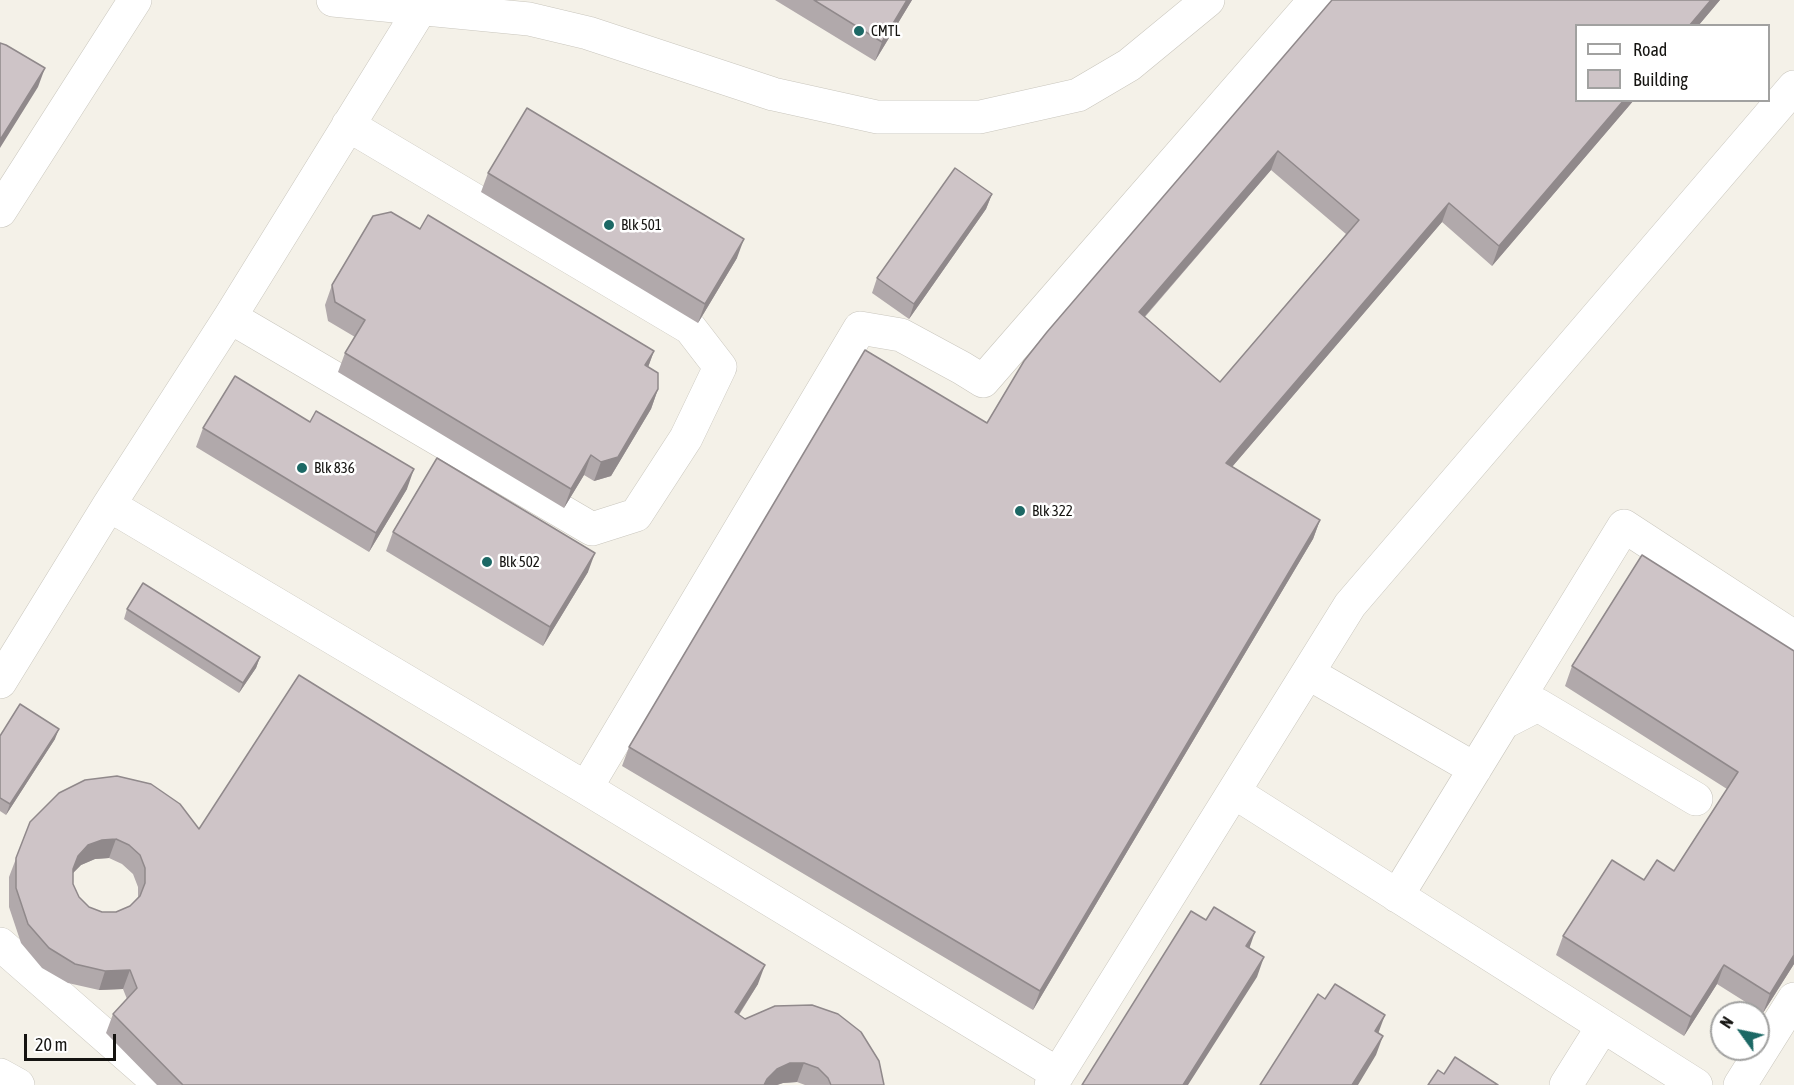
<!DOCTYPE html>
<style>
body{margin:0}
#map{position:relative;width:1794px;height:1085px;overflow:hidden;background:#f4f1e8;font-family:"Asap Condensed",sans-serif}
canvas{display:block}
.legend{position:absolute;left:1575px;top:24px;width:195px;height:78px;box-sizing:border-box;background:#fff;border:2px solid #a1a1a0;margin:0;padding:8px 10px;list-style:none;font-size:18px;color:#151411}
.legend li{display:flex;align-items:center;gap:12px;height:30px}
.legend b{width:30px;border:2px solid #a1a1a0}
.north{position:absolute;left:1710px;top:1001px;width:60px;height:60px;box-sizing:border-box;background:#fff;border:2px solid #a1a1a0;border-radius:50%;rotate:303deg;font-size:16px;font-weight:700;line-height:24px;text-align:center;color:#151411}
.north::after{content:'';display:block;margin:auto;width:21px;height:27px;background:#1c6865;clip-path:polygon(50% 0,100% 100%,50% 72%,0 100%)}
.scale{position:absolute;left:24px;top:1034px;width:92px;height:27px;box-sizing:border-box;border:3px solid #151411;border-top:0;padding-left:8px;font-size:18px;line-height:21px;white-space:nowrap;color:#151411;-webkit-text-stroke:4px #fff;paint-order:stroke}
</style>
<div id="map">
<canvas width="1794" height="1085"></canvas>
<ul class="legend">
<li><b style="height:8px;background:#fff"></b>Road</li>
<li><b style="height:16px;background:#cec4c7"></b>Building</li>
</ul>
<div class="north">N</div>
<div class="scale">20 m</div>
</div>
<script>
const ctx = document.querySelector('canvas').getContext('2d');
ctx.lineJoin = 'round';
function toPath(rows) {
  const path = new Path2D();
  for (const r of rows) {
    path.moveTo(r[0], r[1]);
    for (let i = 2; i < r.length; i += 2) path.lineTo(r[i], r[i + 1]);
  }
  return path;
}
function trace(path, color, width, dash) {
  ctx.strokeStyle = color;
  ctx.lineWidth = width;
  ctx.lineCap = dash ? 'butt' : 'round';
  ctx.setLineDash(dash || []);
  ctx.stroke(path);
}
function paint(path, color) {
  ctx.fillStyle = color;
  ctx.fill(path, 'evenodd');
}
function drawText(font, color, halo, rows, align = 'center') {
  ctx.font = font + ' "Asap Condensed",sans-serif';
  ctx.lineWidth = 5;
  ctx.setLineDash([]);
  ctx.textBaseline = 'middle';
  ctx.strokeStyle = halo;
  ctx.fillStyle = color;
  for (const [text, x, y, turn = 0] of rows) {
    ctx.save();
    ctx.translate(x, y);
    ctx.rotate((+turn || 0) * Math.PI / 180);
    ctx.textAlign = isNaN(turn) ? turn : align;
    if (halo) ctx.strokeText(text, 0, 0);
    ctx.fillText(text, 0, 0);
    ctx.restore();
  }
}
const minor = toPath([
 [333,0,529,19,588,33,773,94,877,117,980,117,1078,95,1129,65,1208,0],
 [0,211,135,0],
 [230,317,592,529,636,515,686,438,720,367,690,328,348,125],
 [109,505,586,788,1058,1074],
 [1308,673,1475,769],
 [0,682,109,505,230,317,421,8],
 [1503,723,1624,526,1794,637],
 [586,788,860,328,901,335,962,368,983,381,1315,0],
 [1234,792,1696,1085],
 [1397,896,1503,723,1538,705,1696,799],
 [0,944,161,1085],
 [0,1075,18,1085],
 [1051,1085,1350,605,1794,87],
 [1566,1085,1603,1026],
 [1740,1085,1794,999]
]);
const wall = toPath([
 [775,0,912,0,875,61],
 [1332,0,1720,0,1698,26,1576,26,1576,100,1634,100,1492,266,1442,222,1232,467,1320,520,1313,539,1033,1010,622,766,629,747,987,423],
 [1271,170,1346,234,1220,382,1145,317],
 [488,173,737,258,698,323,481,192],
 [992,194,986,209,909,319,872,293,877,278],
 [420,229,654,351,648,367,658,389,651,409,611,476,594,481,584,475,564,508,338,372,345,353,355,337,328,321,325,305,332,285],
 [203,428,407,489,369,552,196,447],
 [393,532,588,572,543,646,386,551],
 [127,609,260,657,256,668,239,693,124,619],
 [1794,651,1794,964,1763,1013,1717,984,1684,1036,1556,955,1563,936,1644,880,1674,871,1727,789,1565,686,1572,666],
 [0,736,55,739,6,815,0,811],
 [30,822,199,829,758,984,739,1015,745,1019,884,1085,805,1085,797,1082,783,1083,777,1085,157,1085,106,1033,113,1014,127,999,123,989,99,990,68,983,42,968,21,943,9,907,9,877],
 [109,858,122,864,133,874,138,887,138,897,130,906,116,912,102,912,89,907,79,897,73,884,73,873,81,865,95,859]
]);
const shadedWall = toPath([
 [907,0,912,0,875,61,882,42],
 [1711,0,1720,0,1698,26,1689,26],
 [45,68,38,87,0,148,0,140],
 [1624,100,1634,100,1492,266,1499,246],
 [1278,151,1271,170,1132,331,1139,312],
 [992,194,986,209,909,319,914,304],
 [1449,203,1442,222,1219,482,1226,463],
 [744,239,737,258,698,323,705,304],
 [654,351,647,370,645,365],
 [658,389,651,409,611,476,594,481,601,462],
 [591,455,584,475,564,508,571,489],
 [414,469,407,489,369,552,376,533],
 [1320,520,1313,539,1033,1010,1040,991],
 [595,553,588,572,543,646,550,627],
 [260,657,256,668,239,693,243,683],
 [59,729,55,739,6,815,10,804],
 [116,839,109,858,95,859,81,865,71,875,66,888,78,856,88,845,102,840],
 [1255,932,1248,952,1246,946],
 [1794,955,1794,964,1763,1013,1770,994],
 [1264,957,1257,977,1188,1085,1183,1085],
 [765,965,758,984,728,1031,735,1012],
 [1724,965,1717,984,1684,1036,1691,1017],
 [130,970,123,989,99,990,105,971],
 [1385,1015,1378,1034,1375,1031],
 [1383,1036,1376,1055,1358,1085,1352,1085],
 [790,1063,804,1063,797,1082,783,1083,777,1085,764,1085,767,1079,777,1069]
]);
const building = toPath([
 [814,0,907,0,882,42,814,0],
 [1332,0,1711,0,1689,26,1576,26,1576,100,1624,100,1499,246,1449,203,1226,463,1320,520,1040,991,629,747,865,350,987,423,1024,361,1047,332,1332,0],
 [1278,151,1359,220,1220,382,1139,312,1278,151],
 [0,43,6,45,45,68,0,140,0,43],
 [527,108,744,239,705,304,488,173,527,108],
 [955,168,992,194,914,304,877,278,955,168],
 [391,212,420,229,428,215,654,351,645,365,658,373,658,389,618,457,601,462,591,455,571,489,345,353,365,320,335,302,332,285,373,216,391,212],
 [235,376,310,422,316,411,414,469,376,533,203,428,235,376],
 [437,458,595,553,550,627,393,532,437,458],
 [1642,555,1794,651,1794,955,1770,994,1724,965,1691,1017,1563,936,1612,860,1644,880,1657,860,1674,871,1738,772,1572,666,1642,555],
 [143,583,260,657,243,683,127,609,143,583],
 [299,675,765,965,735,1012,745,1019,775,1006,812,1005,838,1014,861,1032,879,1061,884,1085,831,1085,828,1078,818,1068,804,1063,790,1063,777,1069,767,1079,764,1085,183,1085,113,1014,137,988,130,970,105,971,75,964,49,948,28,924,16,888,16,858,30,822,59,793,85,780,117,776,151,784,180,804,199,829,299,675],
 [116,839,129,845,140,855,145,868,145,883,140,896,130,906,116,912,102,912,89,907,79,897,73,884,73,869,78,856,88,845,102,840,116,839],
 [20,704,59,729,10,804,0,798,0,736,20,704],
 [1214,907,1255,932,1246,946,1264,957,1183,1085,1082,1085,1191,911,1206,920,1214,907],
 [1335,984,1385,1015,1375,1031,1383,1036,1352,1085,1260,1085,1318,994,1325,999,1335,984],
 [1455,1057,1498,1085,1428,1085,1438,1070,1444,1074,1455,1057]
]);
const markers = [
 [859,31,6,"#1c6865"],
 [609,225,6,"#1c6865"],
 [302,468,6,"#1c6865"],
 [1020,511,6,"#1c6865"],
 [487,562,6,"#1c6865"]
];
const poiNames = [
 ["CMTL",871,31],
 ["Blk 501",621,225],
 ["Blk 836",314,468],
 ["Blk 322",1032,511],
 ["Blk 502",499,562]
];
trace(minor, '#c9c6bd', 34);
trace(minor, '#fff', 33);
paint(wall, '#b1a9ab');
paint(shadedWall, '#90898b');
paint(building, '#cec4c7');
trace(building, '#90898b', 1.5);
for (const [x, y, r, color] of markers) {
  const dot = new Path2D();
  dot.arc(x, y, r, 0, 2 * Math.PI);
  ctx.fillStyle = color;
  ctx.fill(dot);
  trace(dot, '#fff', 2);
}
drawText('15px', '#151411', '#fff', poiNames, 'left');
</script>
